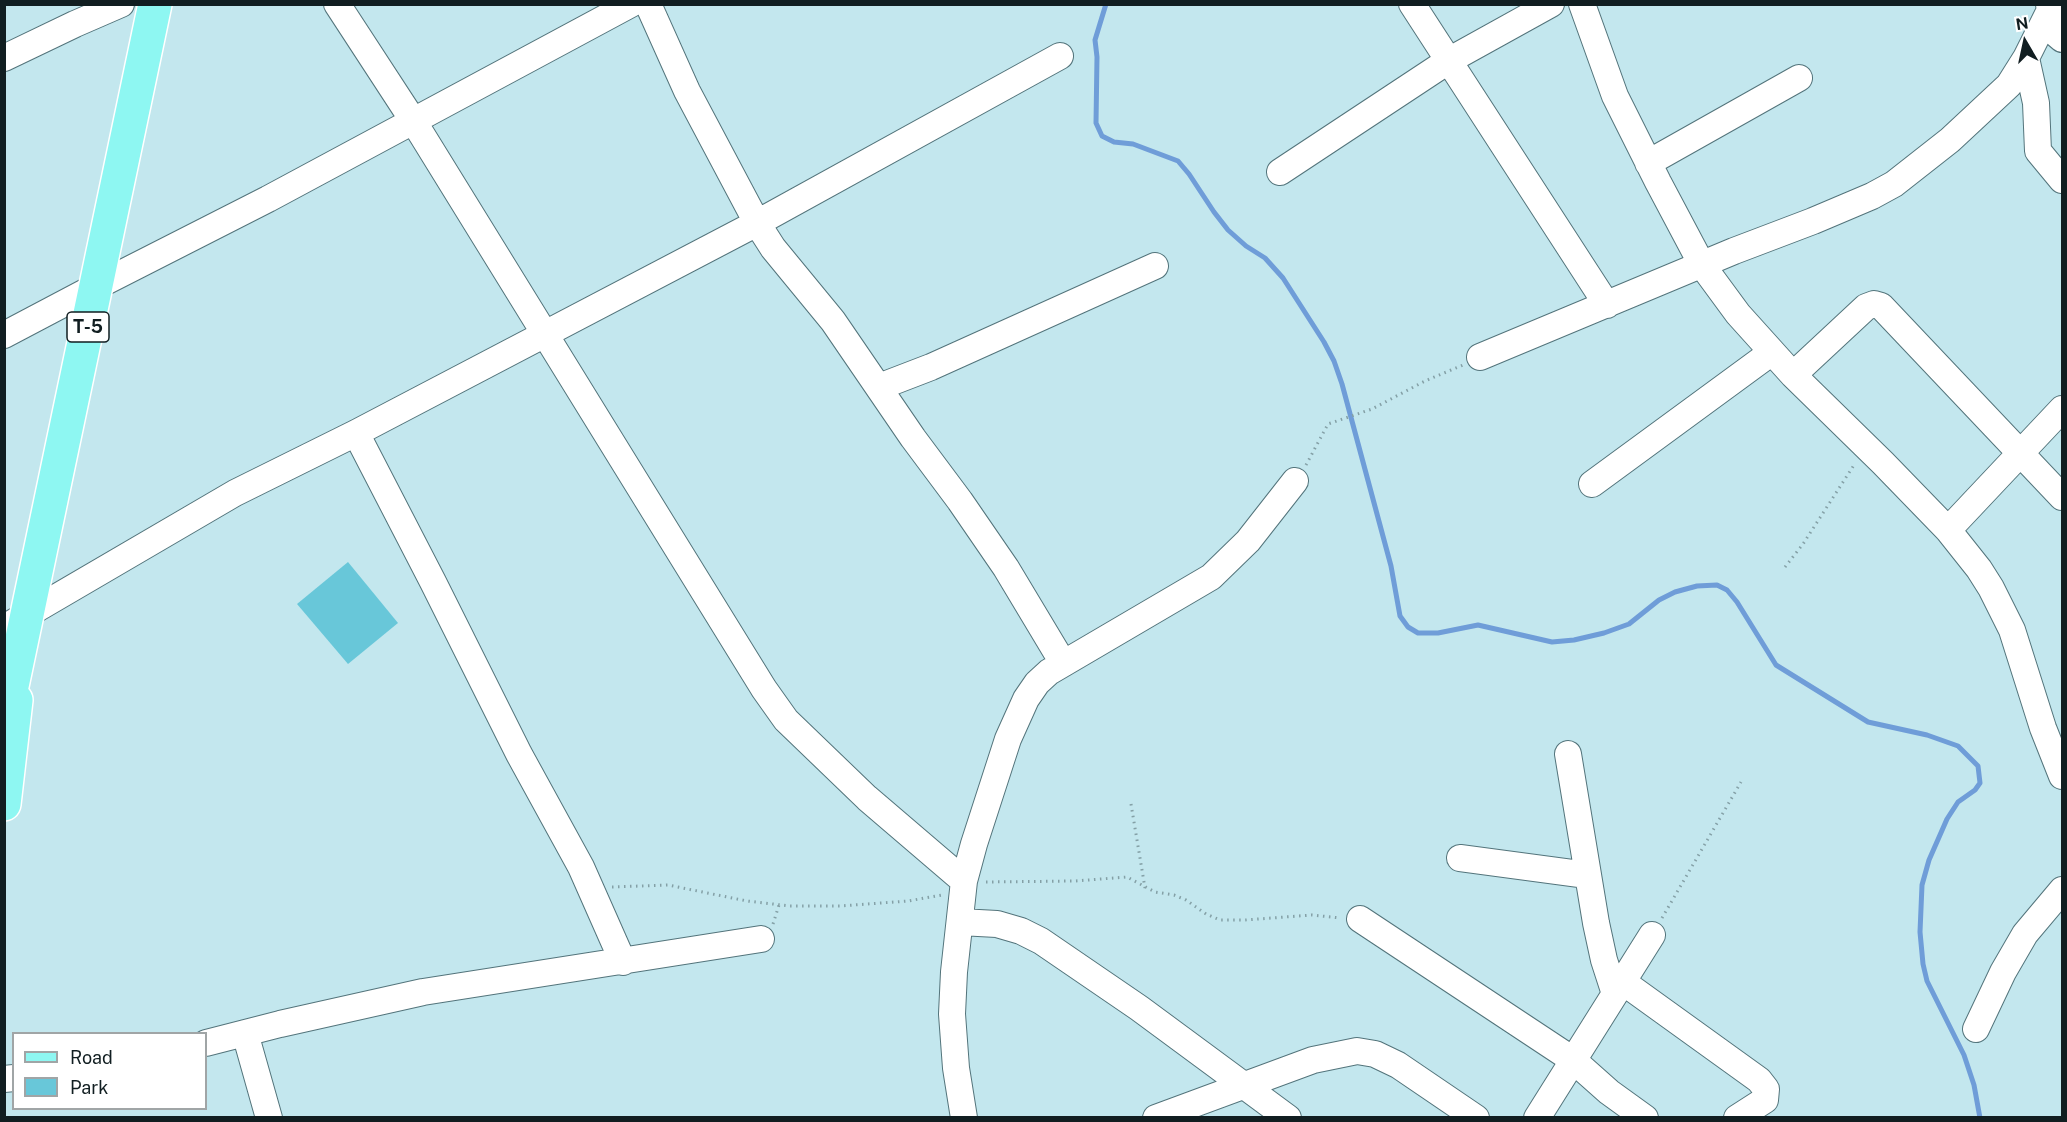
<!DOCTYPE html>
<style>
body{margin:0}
#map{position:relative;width:2067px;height:1122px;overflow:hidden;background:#c3e7ee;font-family:"Public Sans",sans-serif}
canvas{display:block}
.frame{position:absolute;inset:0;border:6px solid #111e21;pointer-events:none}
.legend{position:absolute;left:12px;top:1032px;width:195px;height:78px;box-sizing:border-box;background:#fff;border:2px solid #a0a5a6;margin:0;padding:8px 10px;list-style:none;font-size:18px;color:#111e21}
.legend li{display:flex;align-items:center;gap:12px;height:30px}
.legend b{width:30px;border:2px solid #a0a5a6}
.north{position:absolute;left:1995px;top:12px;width:60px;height:60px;-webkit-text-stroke:4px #fff;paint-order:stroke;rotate:351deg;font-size:16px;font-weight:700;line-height:24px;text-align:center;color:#111e21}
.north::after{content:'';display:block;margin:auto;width:21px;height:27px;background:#111e21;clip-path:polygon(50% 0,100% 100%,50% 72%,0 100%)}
</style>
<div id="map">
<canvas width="2067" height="1122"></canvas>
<div class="frame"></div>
<ul class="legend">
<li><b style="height:8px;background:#8ef7f2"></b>Road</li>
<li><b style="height:16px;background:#68c7d9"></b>Park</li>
</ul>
<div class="north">N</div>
</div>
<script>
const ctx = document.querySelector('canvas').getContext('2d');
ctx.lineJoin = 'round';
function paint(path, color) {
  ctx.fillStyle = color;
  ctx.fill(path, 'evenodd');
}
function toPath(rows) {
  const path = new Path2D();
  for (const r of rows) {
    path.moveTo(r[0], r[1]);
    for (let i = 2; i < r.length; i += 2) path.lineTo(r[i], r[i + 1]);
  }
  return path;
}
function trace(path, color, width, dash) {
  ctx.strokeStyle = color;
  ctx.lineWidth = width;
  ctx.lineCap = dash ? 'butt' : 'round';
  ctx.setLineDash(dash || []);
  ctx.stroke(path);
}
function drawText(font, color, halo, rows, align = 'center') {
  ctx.font = font + ' "Public Sans",sans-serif';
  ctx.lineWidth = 4.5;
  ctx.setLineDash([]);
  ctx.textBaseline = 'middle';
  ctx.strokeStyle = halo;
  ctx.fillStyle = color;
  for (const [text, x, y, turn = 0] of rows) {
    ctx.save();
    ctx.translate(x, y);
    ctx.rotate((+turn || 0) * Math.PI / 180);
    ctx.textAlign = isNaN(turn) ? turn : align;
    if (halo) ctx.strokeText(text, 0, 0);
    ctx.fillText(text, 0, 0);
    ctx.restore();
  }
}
const green = toPath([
 [348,562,398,623,348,664,297,604]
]);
const stream = toPath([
 [1106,4,1095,40,1097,57,1096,123,1102,136,1114,142,1133,144,1178,161,1189,174,1214,212,1228,230,1246,246,1265,258,1283,278,1324,342,1334,361,1342,384,1391,566,1400,616,1408,627,1418,633,1438,633,1478,625,1552,642,1574,640,1604,633,1629,624,1659,600,1675,592,1697,586,1717,585,1727,590,1737,602,1776,665,1868,722,1927,735,1958,746,1978,766,1980,783,1975,790,1958,802,1947,819,1929,860,1922,885,1920,932,1923,964,1927,981,1964,1055,1974,1085,1980,1118]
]);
const path = toPath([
 [1306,465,1328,424,1372,409,1425,381,1463,365],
 [1785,567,1803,544,1854,465],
 [1131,804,1145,888],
 [986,882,1075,881,1127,877,1155,892,1174,895,1186,900,1206,914,1220,920,1245,920,1312,915,1340,918],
 [612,887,668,885,747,901,790,906,840,906,908,901,942,895],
 [1662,918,1741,782],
 [773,924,779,905]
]);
const minor = toPath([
 [337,4,414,122,764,689,786,720,867,798,964,881],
 [648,4,687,91,757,223,773,248,833,321,913,438,960,501,1006,568,1063,663],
 [1412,4,1607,305],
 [1582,4,1615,96,1658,182,1702,265,1738,314,1793,375,1883,463,1948,530,1979,569,1991,588,2012,630,2043,728,2062,776],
 [2049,4,2051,23,2055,33,2062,39],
 [4,58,75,24,121,4],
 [2026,58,2036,103,2038,151,2062,180],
 [1648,163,1799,78],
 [1280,172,1448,61,1551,4],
 [4,335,97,286,268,199,631,4],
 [1480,357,1734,251,1813,221,1872,196,1894,184,1950,140,2009,85,2026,58,2050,10],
 [1793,375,1866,307,1874,304,1881,306,2062,497],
 [879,387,931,367,1155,266],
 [356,433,433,582,519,754,581,867,623,962],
 [1592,484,1772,352],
 [1948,530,2062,409],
 [4,628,235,493,356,433,757,223,1060,56],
 [1568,754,1596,923,1604,960,1615,994],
 [1460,858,1587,875],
 [1360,919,1573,1060,1609,1092,1645,1118],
 [960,922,997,924,1021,931,1041,941,1139,1008,1288,1118],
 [1623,982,1759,1080,1766,1089,1765,1100,1737,1118],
 [1976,1029,2003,972,2025,934,2062,890],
 [245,1033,269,1118],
 [206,1043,280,1024,423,992,761,939],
 [4,1079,14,1078],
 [964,1118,956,1068,952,1014,954,972,964,881,974,844,1008,739,1026,699,1037,683,1049,672,1211,577,1248,541,1295,481],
 [1156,1118,1313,1060,1357,1051,1375,1054,1398,1065,1476,1118],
 [1537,1118,1652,935]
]);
const major = toPath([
 [4,724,155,4],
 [4,804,16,700]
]);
const shields = [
 [88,327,42]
];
const shieldNames = [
 ["T-5",88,327]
];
paint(green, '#68c7d9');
trace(stream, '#6f9dd8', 5);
trace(minor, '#53747b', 28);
trace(major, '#fff', 36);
trace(path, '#84a0a6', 3, [1.5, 4.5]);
trace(minor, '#fff', 26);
trace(major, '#8ef7f2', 33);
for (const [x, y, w] of shields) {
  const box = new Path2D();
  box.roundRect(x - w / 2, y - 15, w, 30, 4.5);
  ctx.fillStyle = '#fff';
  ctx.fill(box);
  trace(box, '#111e21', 1.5);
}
drawText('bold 18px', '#111e21', null, shieldNames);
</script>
